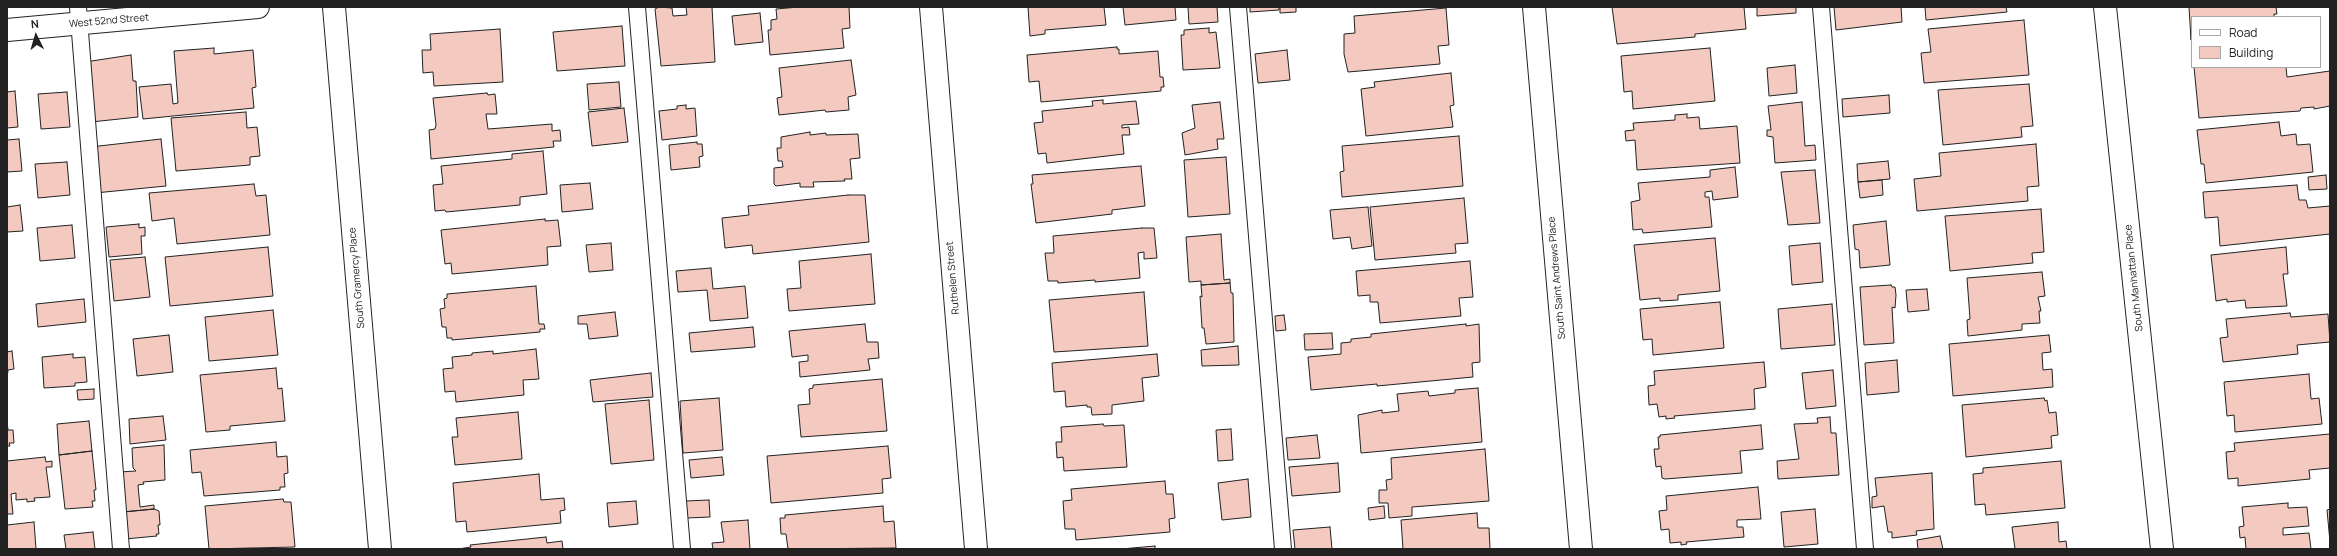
<!DOCTYPE html>
<style>
body{margin:0}
#map{position:relative;width:2337px;height:556px;overflow:hidden;background:#fff;font-family:Manrope,sans-serif}
canvas{display:block}
.frame{position:absolute;inset:0;border:8px solid #222;pointer-events:none}
.legend{position:absolute;left:2191px;top:16px;width:130px;height:52px;box-sizing:border-box;background:#fff;border:1px solid #a7a7a7;margin:0;padding:5px 7px;list-style:none;font-size:12px;color:#222}
.legend li{display:flex;align-items:center;gap:8px;height:20px}
.legend b{width:20px;border:1px solid #a7a7a7}
.north{position:absolute;left:16px;top:16px;width:40px;height:40px;-webkit-text-stroke:3px #fff;paint-order:stroke;rotate:355deg;font-size:11px;font-weight:700;line-height:16px;text-align:center;color:#222}
.north::after{content:'';display:block;margin:auto;width:14px;height:18px;background:#222;clip-path:polygon(50% 0,100% 100%,50% 72%,0 100%)}
</style>
<div id="map">
<canvas width="2337" height="556"></canvas>
<div class="frame"></div>
<ul class="legend">
<li><b style="height:5px;background:#fff"></b>Road</li>
<li><b style="height:11px;background:#f3c9c0"></b>Building</li>
</ul>
<div class="north">N</div>
</div>
<script>
const ctx = document.querySelector('canvas').getContext('2d');
ctx.lineJoin = 'round';
function paint(path, color) {
  ctx.fillStyle = color;
  ctx.fill(path, 'evenodd');
}
function toPath(rows) {
  const path = new Path2D();
  for (const r of rows) {
    path.moveTo(r[0], r[1]);
    for (let i = 2; i < r.length; i += 2) path.lineTo(r[i], r[i + 1]);
  }
  return path;
}
function trace(path, color, width, dash) {
  ctx.strokeStyle = color;
  ctx.lineWidth = width;
  ctx.lineCap = dash ? 'butt' : 'round';
  ctx.setLineDash(dash || []);
  ctx.stroke(path);
}
function drawText(font, color, halo, rows, align = 'center') {
  ctx.font = font + ' Manrope,sans-serif';
  ctx.lineWidth = 3;
  ctx.setLineDash([]);
  ctx.textBaseline = 'middle';
  ctx.strokeStyle = halo;
  ctx.fillStyle = color;
  for (const [text, x, y, turn = 0] of rows) {
    ctx.save();
    ctx.translate(x, y);
    ctx.rotate((+turn || 0) * Math.PI / 180);
    ctx.textAlign = isNaN(turn) ? turn : align;
    if (halo) ctx.strokeText(text, 0, 0);
    ctx.fillText(text, 0, 0);
    ctx.restore();
  }
}
const building = toPath([
 [659,7,672,8,673,16,687,15,686,7,712,7,715,62,661,66,655,9,659,7],
 [799,7,849,7,850,28,842,29,844,48,770,55,768,30,771,30,771,20,777,19,776,9,799,7],
 [1028,7,1104,7,1106,25,1045,30,1045,34,1030,36,1028,7],
 [1123,7,1175,7,1176,20,1125,25,1123,7],
 [1188,7,1217,7,1218,22,1189,24,1188,7],
 [1250,7,1279,7,1279,10,1250,12,1250,7],
 [1280,7,1296,7,1296,12,1280,13,1280,7],
 [1612,7,1744,7,1746,29,1695,34,1695,37,1617,44,1612,7],
 [1757,7,1796,7,1796,13,1757,16,1757,7],
 [1834,7,1901,7,1902,22,1836,30,1834,7],
 [1925,7,2006,7,2007,12,1926,20,1925,7],
 [2189,7,2276,7,2277,14,2274,14,2274,17,2192,17,2191,40,2189,7],
 [1446,8,1449,45,1438,46,1440,64,1348,72,1344,54,1344,34,1355,33,1354,16,1446,8],
 [760,13,763,42,735,45,732,16,760,13],
 [2024,20,2029,75,1924,83,1921,53,1931,52,1928,29,2024,20],
 [622,26,625,66,557,71,553,32,622,26],
 [1209,28,1209,33,1216,32,1220,68,1183,70,1181,35,1184,35,1184,30,1209,28],
 [500,29,503,82,434,86,433,72,423,73,422,50,431,50,430,34,500,29],
 [1117,47,1117,49,1119,49,1119,54,1158,51,1160,77,1163,77,1164,87,1161,87,1161,91,1041,102,1039,81,1029,82,1027,55,1117,47],
 [214,48,214,54,253,50,256,87,252,88,254,108,143,119,139,87,171,84,173,104,178,103,174,51,214,48],
 [1710,48,1715,101,1633,109,1632,91,1624,92,1621,56,1710,48],
 [1287,50,1290,80,1258,83,1255,54,1287,50],
 [131,55,133,81,136,81,138,117,91,122,85,62,131,55],
 [851,60,856,95,848,97,849,110,826,112,825,110,779,115,777,98,782,97,779,68,851,60],
 [1795,65,1797,93,1769,96,1767,68,1795,65],
 [2194,67,2286,67,2287,77,2330,71,2330,106,2314,109,2314,107,2301,108,2300,111,2199,118,2194,67],
 [1451,73,1454,105,1450,106,1453,127,1366,136,1361,89,1375,87,1374,82,1451,73],
 [619,82,621,107,589,110,587,84,619,82],
 [2029,84,2033,126,2021,127,2022,137,1943,145,1938,90,2029,84],
 [15,91,18,127,7,128,7,92,15,91],
 [67,92,70,127,41,129,38,94,67,92],
 [487,93,488,95,495,94,497,114,486,114,488,129,552,124,552,131,560,130,561,141,553,141,554,147,431,159,429,130,435,129,436,125,433,98,487,93],
 [1889,95,1890,113,1843,117,1842,99,1889,95],
 [1103,100,1103,104,1136,101,1139,124,1122,125,1122,128,1129,127,1130,135,1122,135,1124,154,1047,163,1046,153,1038,154,1034,123,1043,122,1042,111,1093,106,1092,101,1103,100],
 [1220,102,1224,139,1217,139,1218,149,1185,155,1182,133,1195,128,1192,105,1220,102],
 [1802,102,1805,146,1815,145,1816,160,1775,163,1773,137,1767,136,1767,130,1771,130,1768,106,1802,102],
 [686,105,686,109,695,108,697,136,662,140,659,111,677,109,677,106,686,105],
 [624,108,628,142,592,146,588,112,624,108],
 [246,112,247,128,257,127,260,156,250,157,250,165,176,171,171,118,246,112],
 [1687,114,1687,118,1699,117,1700,129,1737,126,1740,163,1637,170,1635,140,1626,141,1625,131,1634,130,1633,123,1675,120,1675,115,1687,114],
 [2279,122,2281,136,2296,134,2297,145,2310,144,2313,172,2206,183,2204,164,2201,164,2197,130,2279,122],
 [810,132,810,135,826,133,826,135,858,134,860,158,850,159,852,179,844,179,845,181,813,182,814,187,800,187,800,183,776,186,774,184,774,168,783,167,782,161,778,161,777,148,781,148,781,137,810,132],
 [1459,136,1463,186,1342,197,1340,172,1344,171,1342,146,1459,136],
 [19,139,22,171,7,172,7,140,19,139],
 [161,139,166,186,95,193,90,147,161,139],
 [697,142,697,144,702,144,703,156,699,157,700,167,671,170,669,145,697,142],
 [2036,144,2039,186,2027,187,2028,201,1917,211,1914,179,1941,176,1939,153,2036,144],
 [543,151,547,194,520,197,520,205,446,212,445,210,435,211,433,185,443,184,441,166,512,159,512,154,543,151],
 [1226,157,1230,214,1188,217,1184,160,1226,157],
 [1888,161,1890,179,1858,182,1857,164,1888,161],
 [67,162,70,195,38,198,35,164,67,162],
 [1141,166,1145,206,1112,210,1112,214,1036,223,1031,184,1033,184,1032,175,1141,166],
 [1735,167,1738,197,1713,200,1712,191,1705,192,1705,197,1709,197,1712,227,1643,233,1642,229,1633,230,1631,202,1640,200,1638,183,1710,177,1710,170,1735,167],
 [1815,170,1820,223,1788,225,1781,172,1815,170],
 [2326,175,2327,189,2309,190,2308,177,2326,175],
 [1882,180,1883,195,1860,198,1858,182,1882,180],
 [590,183,593,209,562,212,560,185,590,183],
 [254,184,256,196,266,195,270,235,177,244,174,218,152,221,149,193,254,184],
 [2297,185,2299,200,2306,200,2308,208,2330,206,2330,234,2220,246,2218,217,2205,218,2203,192,2297,185],
 [848,195,865,195,869,242,753,254,752,245,725,248,722,218,749,215,748,206,848,195],
 [1464,198,1468,243,1455,244,1456,253,1375,260,1370,207,1464,198],
 [20,205,23,231,7,232,7,207,20,205],
 [1368,207,1372,246,1352,249,1350,237,1333,239,1330,210,1368,207],
 [2041,209,2044,252,2032,253,2033,263,1950,271,1945,216,2041,209],
 [545,219,545,221,558,220,561,246,547,247,548,265,452,274,451,263,445,264,441,230,545,219],
 [1886,221,1890,265,1860,268,1859,250,1855,249,1853,225,1886,221],
 [139,224,139,228,145,227,145,236,141,236,142,254,109,257,106,227,139,224],
 [72,225,75,258,40,261,37,228,72,225],
 [1142,228,1154,228,1157,258,1144,259,1144,252,1138,253,1140,278,1095,282,1095,280,1058,283,1058,281,1048,281,1045,253,1054,253,1053,236,1142,228],
 [1221,234,1224,280,1230,279,1230,283,1201,285,1201,281,1189,282,1186,237,1221,234],
 [1715,238,1720,291,1678,295,1678,300,1660,301,1660,298,1640,300,1634,245,1715,238],
 [611,243,613,270,589,272,586,245,611,243],
 [1820,243,1823,282,1792,285,1789,246,1820,243],
 [268,247,273,296,170,306,165,257,268,247],
 [2286,247,2288,274,2283,274,2287,306,2246,308,2245,300,2227,302,2227,299,2216,301,2211,255,2286,247],
 [871,254,875,304,789,311,787,289,801,288,799,261,871,254],
 [145,257,150,297,114,301,110,260,145,257],
 [1470,261,1473,297,1459,298,1461,316,1380,323,1378,302,1370,302,1370,295,1358,296,1356,271,1470,261],
 [711,268,713,289,745,286,748,318,710,321,707,290,678,292,676,271,711,268],
 [2042,272,2045,296,2038,297,2041,311,2039,311,2040,323,2022,324,2022,330,1968,336,1967,320,1970,319,1967,278,2042,272],
 [1230,283,1231,293,1233,293,1234,342,1206,344,1204,328,1202,328,1200,296,1202,297,1201,285,1230,283],
 [1891,285,1892,287,1895,287,1896,295,1895,308,1892,307,1894,343,1864,345,1860,287,1891,285],
 [536,286,539,324,544,324,545,329,540,329,540,332,452,340,452,338,447,338,446,327,442,327,440,309,445,308,444,299,447,298,447,294,536,286],
 [1927,289,1929,310,1908,312,1906,290,1927,289],
 [1144,292,1148,346,1054,352,1049,300,1144,292],
 [84,299,86,322,38,327,36,304,84,299],
 [1720,302,1724,348,1653,355,1652,339,1643,340,1640,309,1720,302],
 [1832,304,1835,345,1781,349,1778,309,1832,304],
 [273,310,278,355,209,361,205,317,273,310],
 [615,312,618,336,589,339,587,324,578,324,578,316,615,312],
 [2290,313,2291,317,2328,314,2330,342,2297,345,2298,354,2223,362,2220,338,2228,337,2226,319,2290,313],
 [1284,315,1286,330,1276,331,1275,316,1284,315],
 [865,324,867,342,878,342,879,358,868,359,870,370,800,377,799,362,808,361,808,355,792,357,789,331,865,324],
 [1466,324,1466,326,1479,324,1480,362,1472,363,1473,377,1377,386,1377,384,1311,390,1308,357,1341,354,1341,343,1351,342,1351,339,1371,337,1371,334,1466,324],
 [753,327,755,347,691,352,689,333,753,327],
 [1332,333,1333,349,1305,350,1304,334,1332,333],
 [169,335,173,372,137,376,133,339,169,335],
 [2049,335,2051,352,2042,353,2043,370,2052,369,2053,387,1953,396,1949,344,2049,335],
 [1238,346,1239,365,1202,366,1201,350,1238,346],
 [536,349,539,379,523,380,524,395,456,402,455,391,445,392,443,369,453,368,452,357,472,355,472,353,493,351,493,354,536,349],
 [12,351,14,369,8,370,7,379,7,352,12,351],
 [73,354,73,358,85,357,87,382,75,383,75,386,44,388,42,357,73,354],
 [1157,354,1159,376,1142,378,1144,401,1112,405,1112,414,1092,415,1091,407,1087,407,1087,405,1066,407,1065,391,1054,392,1052,363,1157,354],
 [1897,360,1899,392,1867,395,1865,363,1897,360],
 [1764,362,1766,387,1754,389,1755,409,1674,416,1675,418,1666,419,1666,416,1659,417,1657,404,1649,405,1648,386,1655,385,1654,371,1764,362],
 [276,368,278,389,282,388,285,421,230,426,230,430,206,432,200,375,276,368],
 [1833,370,1836,406,1806,409,1802,373,1833,370],
 [651,373,653,397,593,402,590,380,651,373],
 [2309,374,2311,399,2319,398,2322,424,2235,432,2234,415,2227,416,2224,382,2309,374],
 [882,379,887,431,801,437,798,405,810,404,809,389,813,388,813,385,882,379],
 [1478,388,1482,442,1361,453,1358,415,1382,410,1382,413,1399,411,1397,394,1428,391,1429,396,1455,393,1455,390,1478,388],
 [94,389,94,399,78,400,77,390,94,389],
 [719,398,723,450,683,453,680,401,719,398],
 [2044,398,2045,401,2047,400,2049,413,2056,412,2058,435,2051,436,2052,448,1966,457,1962,405,2044,398],
 [649,400,654,460,611,464,605,404,649,400],
 [518,412,522,459,455,465,452,437,458,437,456,418,518,412],
 [163,416,166,440,130,444,129,419,163,416],
 [1830,417,1831,433,1836,433,1839,475,1778,479,1777,461,1799,459,1794,424,1818,423,1817,418,1830,417],
 [7,421,8,430,13,430,14,443,9,443,10,446,7,446,7,421],
 [89,421,92,451,59,455,57,424,89,421],
 [1103,424,1104,426,1124,425,1127,467,1064,471,1063,457,1057,458,1056,442,1062,442,1061,427,1103,424],
 [1761,425,1763,449,1740,451,1742,473,1665,479,1662,478,1661,466,1656,467,1654,449,1659,449,1658,437,1660,437,1660,435,1761,425],
 [1231,429,1233,460,1218,461,1216,430,1231,429],
 [2330,434,2330,468,2309,470,2310,479,2238,486,2238,478,2228,479,2226,452,2235,451,2234,443,2330,434],
 [1317,435,1320,458,1288,460,1286,438,1317,435],
 [276,442,277,457,287,456,288,473,284,474,285,487,280,487,280,490,204,496,201,472,192,473,190,450,276,442],
 [164,445,165,480,143,482,144,484,138,485,140,507,154,505,154,509,123,512,119,472,136,471,133,468,132,448,164,445],
 [888,446,891,478,882,479,883,493,771,503,767,456,888,446],
 [1485,449,1489,501,1412,507,1412,516,1389,518,1388,503,1379,503,1379,490,1387,490,1386,480,1392,479,1391,458,1485,449],
 [92,451,96,490,94,490,95,501,92,501,93,507,65,509,59,455,92,451],
 [45,457,46,462,52,461,52,467,46,467,50,497,34,498,35,501,27,502,27,499,16,500,16,493,11,494,13,514,7,514,7,461,45,457],
 [722,457,724,475,691,478,689,460,722,457],
 [2061,461,2065,508,1986,515,1985,504,1975,505,1973,474,1983,473,1983,468,2061,461],
 [1338,463,1340,492,1292,496,1289,467,1338,463],
 [1932,473,1934,529,1916,531,1917,535,1892,538,1892,532,1888,532,1884,506,1872,508,1872,497,1877,496,1875,478,1932,473],
 [539,474,541,500,564,498,565,510,560,511,561,523,467,532,466,521,456,522,453,483,539,474],
 [1248,479,1251,517,1222,520,1218,483,1248,479],
 [1165,481,1166,494,1173,494,1175,518,1169,519,1170,532,1076,540,1075,529,1065,529,1063,501,1072,500,1071,489,1165,481],
 [1758,487,1761,519,1737,520,1737,527,1743,527,1744,537,1686,542,1687,544,1681,545,1681,542,1670,543,1669,529,1661,530,1659,511,1667,510,1666,496,1758,487],
 [283,499,284,502,291,502,295,547,209,549,205,506,283,499],
 [709,500,710,517,687,518,686,501,709,500],
 [636,501,638,524,609,527,607,503,636,501],
 [2288,503,2288,508,2307,507,2309,526,2283,528,2283,535,2309,533,2311,549,2246,549,2245,537,2240,538,2239,527,2244,526,2242,507,2288,503],
 [883,506,884,522,894,521,896,548,788,549,786,534,781,534,780,518,785,518,785,515,883,506],
 [1384,506,1385,518,1369,520,1368,508,1384,506],
 [154,509,159,511,160,525,158,525,159,534,156,534,157,536,125,539,123,512,154,509],
 [1815,509,1818,544,1784,547,1781,512,1815,509],
 [2330,509,2330,542,2327,510,2330,509],
 [1477,513,1478,528,1489,528,1490,549,1403,549,1401,520,1477,513],
 [748,520,750,549,713,549,712,543,724,542,721,522,748,520],
 [34,522,36,549,7,549,7,525,34,522],
 [2058,522,2059,542,2066,541,2067,549,2015,549,2012,527,2058,522],
 [1330,527,1332,549,1295,549,1293,530,1330,527],
 [93,532,95,549,66,549,64,535,93,532],
 [1940,536,1943,549,1918,549,1917,540,1940,536],
 [546,537,547,543,562,541,563,549,458,549,471,547,470,545,546,537],
 [1155,546,1155,549,1121,549,1155,546]
]);
const lane = toPath([
 [78,7,121,549],
 [637,7,682,549],
 [1238,7,1283,549],
 [1821,7,1865,549]
]);
const street = toPath([
 [334,7,380,549],
 [931,7,976,549],
 [1534,7,1581,549],
 [2105,7,2162,549],
 [7,30,258,7]
]);
const streetNames = [
 ["West 52nd Street",109,21,-5],
 ["South Gramercy Place",357,278,-95],
 ["Ruthelen Street",953,278,-95],
 ["South Saint Andrews Place",1557,278,-95],
 ["South Manhattan Place",2134,278,-96]
];
paint(building, '#f3c9c0');
trace(building, '#222', 1);
trace(lane, '#222', 18);
trace(street, '#222', 24);
trace(lane, '#fff', 16);
trace(street, '#fff', 22);
drawText('10px', '#222', '#fff', streetNames);
</script>
